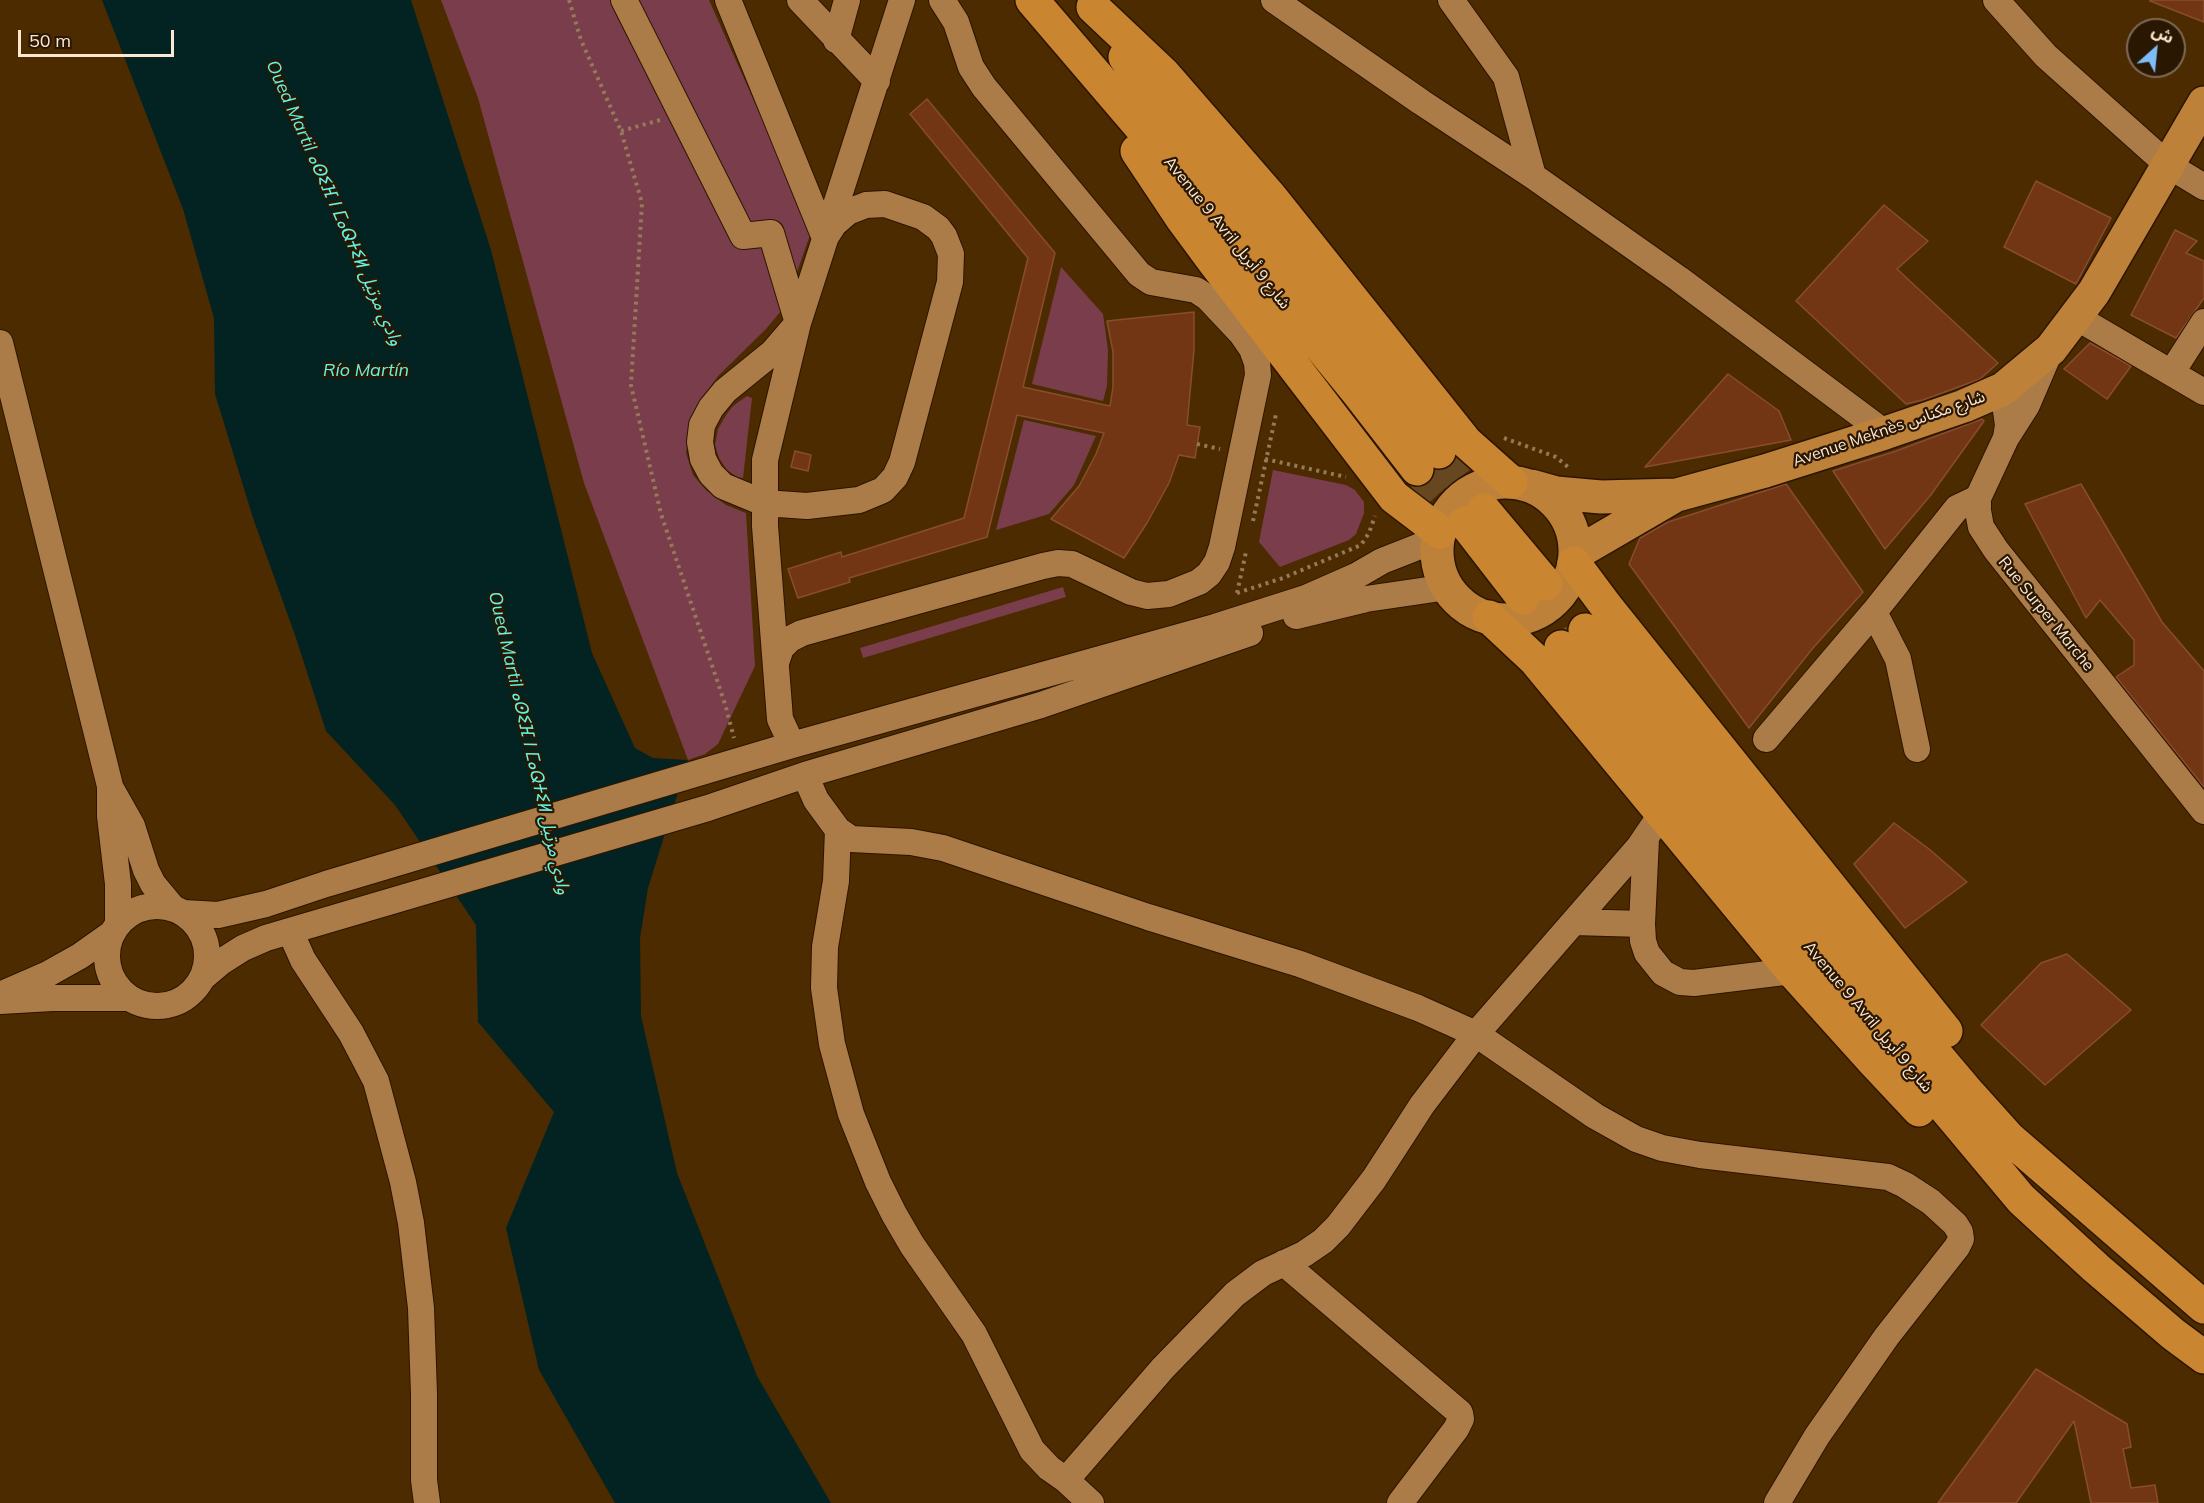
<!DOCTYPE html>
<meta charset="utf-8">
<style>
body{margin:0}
#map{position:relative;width:2204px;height:1503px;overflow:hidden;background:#4c2b00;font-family:Mulish,"Noto Sans Arabic",sans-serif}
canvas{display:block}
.north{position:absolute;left:2126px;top:18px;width:60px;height:60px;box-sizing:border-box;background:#2a1702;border:2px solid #7e6a55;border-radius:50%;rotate:27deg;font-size:16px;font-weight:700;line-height:24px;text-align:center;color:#fce7d2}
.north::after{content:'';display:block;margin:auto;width:21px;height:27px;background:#7cbef9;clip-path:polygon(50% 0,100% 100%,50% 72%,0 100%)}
.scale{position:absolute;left:18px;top:30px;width:156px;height:27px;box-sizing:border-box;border:3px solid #fce7d2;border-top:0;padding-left:8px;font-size:18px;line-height:21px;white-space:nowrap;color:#fce7d2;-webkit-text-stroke:4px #2a1702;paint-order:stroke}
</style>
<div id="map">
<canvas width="2204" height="1503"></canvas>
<div class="north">ش</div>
<div class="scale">50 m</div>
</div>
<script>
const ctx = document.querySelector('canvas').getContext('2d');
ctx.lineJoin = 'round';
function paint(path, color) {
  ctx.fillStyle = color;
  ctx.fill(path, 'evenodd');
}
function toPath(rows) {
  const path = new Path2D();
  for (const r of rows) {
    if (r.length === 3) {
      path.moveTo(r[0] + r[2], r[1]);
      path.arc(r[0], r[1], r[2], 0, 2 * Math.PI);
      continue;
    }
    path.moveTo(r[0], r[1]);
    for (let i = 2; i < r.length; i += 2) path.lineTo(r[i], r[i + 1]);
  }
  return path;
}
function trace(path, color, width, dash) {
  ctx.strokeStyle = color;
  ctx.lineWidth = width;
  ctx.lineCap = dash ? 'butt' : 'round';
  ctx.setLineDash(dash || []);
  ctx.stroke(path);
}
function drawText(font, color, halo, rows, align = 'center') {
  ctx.font = font + ' Mulish,"Noto Sans Arabic","Noto Sans Tifinagh",sans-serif';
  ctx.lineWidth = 4.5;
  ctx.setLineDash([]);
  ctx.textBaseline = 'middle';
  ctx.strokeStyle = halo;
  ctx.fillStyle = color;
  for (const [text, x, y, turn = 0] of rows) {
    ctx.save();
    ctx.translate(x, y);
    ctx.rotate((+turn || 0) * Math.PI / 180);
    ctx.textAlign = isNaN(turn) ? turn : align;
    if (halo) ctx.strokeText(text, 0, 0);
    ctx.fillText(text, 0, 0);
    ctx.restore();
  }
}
const green = toPath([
 [441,0,709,0,794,191,810,235,785,306,766,329,718,376,701,400,690,428,686,453,693,475,706,490,726,505,746,513,755,666,718,744,705,754,688,760,584,483,478,98],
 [1061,267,1103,314,1108,350,1107,386,1103,401,1032,384],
 [747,396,752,398,743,478,737,477,727,470,719,458,715,445,718,429,726,415,733,406],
 [1024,420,1096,436,1074,485,1049,514,996,530],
 [1273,470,1346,485,1355,490,1364,502,1364,513,1356,534,1349,540,1280,567,1259,542],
 [1063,587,1066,597,863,658,860,648]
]);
const water = toPath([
 [102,0,411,0,491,250,592,653,635,748,653,758,688,760,648,888,640,938,641,1016,677,1173,757,1376,831,1503,615,1503,539,1370,506,1228,554,1112,478,1022,476,925,395,805,326,731,296,638,253,518,215,394,214,318,183,209]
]);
const building = toPath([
 [2150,0,2204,0,2204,22,2150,1,2150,0],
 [927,99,1055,253,1023,387,1110,406,1113,387,1113,352,1107,321,1194,312,1194,350,1187,425,1200,427,1195,458,1179,455,1169,483,1147,523,1124,558,1051,519,1079,486,1096,454,1104,433,1017,415,987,537,849,578,850,582,798,598,788,569,841,552,842,557,964,518,1028,258,910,114,927,99],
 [2036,181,2111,218,2076,284,2004,247,2036,181],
 [1884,205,1928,241,1897,269,1998,363,1980,379,1923,400,1906,404,1796,301,1884,205],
 [2175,230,2197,241,2186,253,2204,261,2204,298,2176,338,2131,315,2175,230],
 [2090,343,2131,366,2107,399,2064,369,2090,343],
 [1728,374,1779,411,1791,440,1645,467,1728,374],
 [1982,419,1984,421,1930,496,1885,549,1833,471,1896,451,1982,419],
 [795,451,811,455,808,471,791,467,795,451],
 [1786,484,1863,592,1813,648,1749,728,1629,564,1640,538,1668,522,1786,484],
 [2081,484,2162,622,2204,671,2204,787,2116,677,2134,665,2134,640,2100,600,2086,618,2025,504,2081,484],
 [1894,823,1929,849,1967,882,1905,928,1854,864,1894,823],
 [2067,954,2131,1010,2045,1085,1981,1025,2041,963,2067,954],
 [2036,1369,2127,1424,2131,1447,2123,1449,2131,1488,2155,1485,2158,1503,2091,1503,2074,1421,2016,1503,1938,1503,2036,1369]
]);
const highwayTunnel = toPath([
 [1439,452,1484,510],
 [1417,469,1465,523],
 [1546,584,1585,630],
 [1523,598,1561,647]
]);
const path = toPath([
 [569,0,581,40,621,131,642,203,631,385,661,514,725,704,734,738],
 [621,131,660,120],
 [1504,438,1556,457,1568,467],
 [1197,444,1220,449],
 [1265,459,1346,477],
 [1253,521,1276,414],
 [1237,593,1283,578,1361,545,1369,533,1375,516],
 [1237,593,1246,552]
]);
const minor = toPath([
 [624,0,743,236,771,233,798,323,773,352,725,391,711,408,702,425,700,442,703,459,711,474,723,486,764,503,807,506,859,500,883,490,895,477,902,462,950,282,951,254,944,236,938,228,923,217,885,204,866,205,848,212,834,224,825,238],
 [728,0,825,238],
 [800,0,877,81],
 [1274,0,1421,102,1533,176,1679,279,1885,433],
 [1451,0,1506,77,1533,176],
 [1996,0,2046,56,2168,165,2204,187],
 [836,40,847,0],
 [2076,317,2204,392],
 [0,343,110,786,110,816,118,884,118,923],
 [2172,372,2204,322],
 [2003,389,2008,425,2006,438,1978,498,1978,511,1981,527,1996,550,2204,811],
 [2006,438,2027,405,2051,349],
 [1874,612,1898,659,1917,749],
 [1296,616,1366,599,1448,587],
 [776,663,781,648,790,639,802,633,1043,566,1058,563,1072,564,1131,592,1147,596,1169,594,1199,582,1209,574,1217,562,1222,547,1258,375,1257,363,1252,349,1241,333,1208,298,1196,290,1151,282,1139,274,984,87,971,67,956,22,942,0],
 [1766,739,1874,612,1957,508,1978,498],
 [792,745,780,719,765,526,765,460,798,323,902,0],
 [805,775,816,800,838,830,851,839,911,842,943,848,1148,917,1300,964,1418,1008,1476,1034,1595,1116,1636,1139,1662,1148,1700,1155,1888,1177,1905,1185,1931,1202,1955,1224,1960,1232,1961,1239,1957,1247,1887,1336,1817,1436,1777,1503],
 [110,787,132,826,146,870,153,884,173,908],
 [838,830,836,881,825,947,824,988,832,1044,851,1114,878,1182,894,1214,912,1245,974,1334,1032,1450,1049,1468,1066,1480],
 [1646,839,1642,924,1643,941,1647,953,1663,973,1680,982,1694,983,1792,971],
 [157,956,50],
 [184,913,218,915,266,904,326,884,792,745,1215,627,1306,598,1356,576,1382,561,1438,539],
 [1574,922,1642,924],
 [290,931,303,960,351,1033,376,1081,403,1182,411,1223,421,1308,424,1394,424,1480,427,1503],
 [202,978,221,962,243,948,266,938,708,808,805,775,1041,705,1250,633],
 [2,994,46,975,80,956,111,934],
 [0,1001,52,998,129,998],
 [1284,1263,1460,1413,1461,1419,1456,1429,1400,1503],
 [1091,1503,1066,1480,1163,1368,1235,1294,1263,1273,1304,1254,1323,1241,1338,1226,1374,1179,1422,1105,1476,1034,1639,847,1662,813]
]);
const major = toPath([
 [1506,551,69],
 [1531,486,1556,493,1601,497,1677,495,1765,471,1885,433,1964,406,2003,389,2051,349,2094,292,2204,103],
 [1575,554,1673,497]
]);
const highway = toPath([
 [1032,0,1156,145,1355,389,1417,469],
 [1093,7,1164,74,1270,196,1466,442,1511,482],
 [1125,57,1163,112,1216,179,1439,452],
 [1137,151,1183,220,1214,262,1394,497,1440,532],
 [1484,510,1546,584],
 [1465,523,1523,598],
 [1574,563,1606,606,1946,1031],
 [1489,617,1535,660,1792,971,1873,1061,1919,1110],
 [1585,630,1664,731,1732,813,1965,1089,2009,1138,2204,1307],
 [1561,647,1691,809,1801,936,2021,1199,2096,1268,2173,1334,2204,1357]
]);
const streetNames = [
 ["Avenue 9 Avril شارع 9 أبريل",1227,233,51],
 ["Avenue Meknès شارع مكناس",1889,429,-19],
 ["Rue Surper Marche",2046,614,51],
 ["Avenue 9 Avril شارع 9 أبريل",1868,1017,50]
];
const waterNames = [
 ["Oued Martil ⴰⵙⵉⴼ ⵏ ⵎⴰⵕⵜⵉⵍ وادي مرتيل",334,203,66],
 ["Río Martín",366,371],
 ["Oued Martil ⴰⵙⵉⴼ ⵏ ⵎⴰⵕⵜⵉⵍ وادي مرتيل",529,743,77]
];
paint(green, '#7a3d4b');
paint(water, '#022321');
paint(building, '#733614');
trace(building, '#884d2f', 1.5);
trace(highwayTunnel, '#664720', 33, [33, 16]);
trace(minor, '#2c1500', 28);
trace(major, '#2c1500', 36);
trace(highway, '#2c1500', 36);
trace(path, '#967a58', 4, [3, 4.5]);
trace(minor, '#ac7c48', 26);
trace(major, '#be813a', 33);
trace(highway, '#ca8531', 33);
drawText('16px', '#fce7d2', '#2a1702', streetNames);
drawText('italic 18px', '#60f4e6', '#2a1702', waterNames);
</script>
